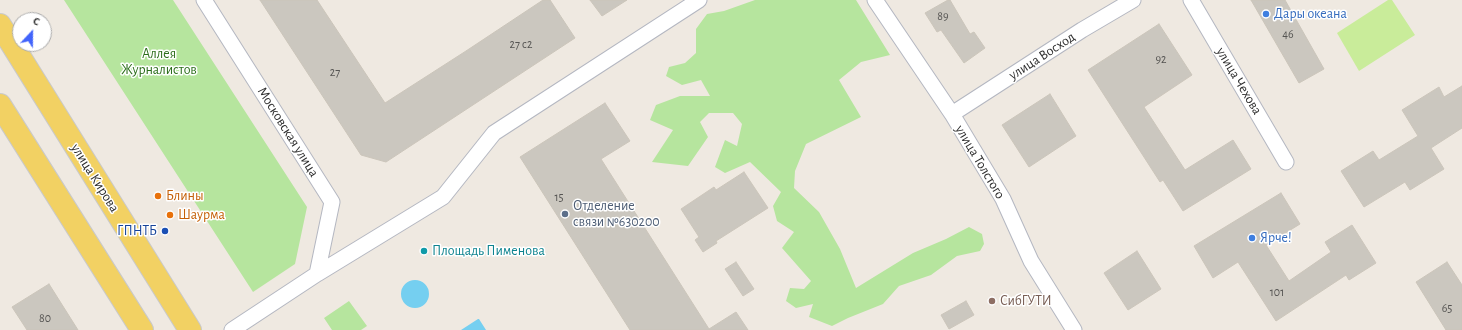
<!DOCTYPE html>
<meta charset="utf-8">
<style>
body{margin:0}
#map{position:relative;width:1462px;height:330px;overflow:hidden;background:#efe9e1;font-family:"Alegreya Sans",sans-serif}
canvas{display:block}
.north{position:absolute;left:12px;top:12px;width:40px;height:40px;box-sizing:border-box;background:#fff;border:1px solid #ababab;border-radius:50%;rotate:22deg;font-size:11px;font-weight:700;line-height:16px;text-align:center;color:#2e2e2e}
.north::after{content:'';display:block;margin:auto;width:14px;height:18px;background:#4264fb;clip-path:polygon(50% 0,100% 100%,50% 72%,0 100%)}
</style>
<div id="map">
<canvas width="1462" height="330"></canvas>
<div class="north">С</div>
</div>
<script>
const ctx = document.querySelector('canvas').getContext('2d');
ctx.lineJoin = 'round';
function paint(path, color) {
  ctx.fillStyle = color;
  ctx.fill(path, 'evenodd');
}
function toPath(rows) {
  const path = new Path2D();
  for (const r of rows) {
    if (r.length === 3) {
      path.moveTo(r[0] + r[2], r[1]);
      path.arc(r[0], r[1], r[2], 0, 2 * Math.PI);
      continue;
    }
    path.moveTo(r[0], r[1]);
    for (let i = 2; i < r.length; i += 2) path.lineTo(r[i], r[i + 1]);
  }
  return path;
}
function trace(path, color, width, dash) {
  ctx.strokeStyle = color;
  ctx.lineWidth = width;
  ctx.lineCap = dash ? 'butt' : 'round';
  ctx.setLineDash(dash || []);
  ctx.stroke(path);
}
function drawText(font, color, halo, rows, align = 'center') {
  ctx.font = font + ' "Alegreya Sans",sans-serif';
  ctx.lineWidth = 3;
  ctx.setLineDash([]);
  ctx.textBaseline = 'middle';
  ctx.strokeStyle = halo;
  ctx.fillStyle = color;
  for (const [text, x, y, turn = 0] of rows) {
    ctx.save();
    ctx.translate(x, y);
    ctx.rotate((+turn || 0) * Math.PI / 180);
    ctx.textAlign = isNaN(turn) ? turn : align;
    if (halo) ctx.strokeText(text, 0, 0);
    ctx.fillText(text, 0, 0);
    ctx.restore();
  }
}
const green = toPath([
 [64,0,173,0,307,207,295,264,253,292],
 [755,0,856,0,890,55,861,62,839,80,861,117,806,144,795,171,794,188,819,212,840,249,856,288,913,253,946,239,969,227,982,234,984,244,980,251,957,256,931,275,899,286,883,304,848,318,832,326,809,317,813,304,796,308,786,301,790,288,804,289,811,281,782,248,794,232,777,221,773,206,781,192,750,162,725,173,715,167,725,140,737,146,742,124,733,113,709,113,700,122,708,137,688,166,652,162,673,130,650,120,656,105,680,96,710,96,701,80,682,85,666,76,669,67,685,63,696,53,696,29,707,14,724,11],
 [349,301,367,326,361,330,332,330,324,318]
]);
const pitch = toPath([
 [1388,0,1392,0,1415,35,1359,71,1337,33]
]);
const water = toPath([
 [415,294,14],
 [479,319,486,330,461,330,478,319]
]);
const building = toPath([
 [260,0,317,0,385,103,466,51,543,0,550,0,575,38,386,162,361,155,260,0],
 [590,0,627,0,602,16,590,0],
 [948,0,950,0,970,34,974,32,985,48,964,63,941,30,937,32,925,13,948,0],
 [1251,0,1285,0,1324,69,1299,83,1251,0],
 [1159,24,1192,75,1144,107,1185,170,1233,140,1251,169,1183,211,1163,180,1160,182,1088,70,1159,24],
 [1462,86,1462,128,1431,148,1444,169,1410,190,1405,182,1364,207,1341,171,1373,151,1379,160,1418,136,1402,110,1439,87,1444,97,1462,86],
 [1050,94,1076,136,1029,167,1002,125,1050,94],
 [605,103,630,141,601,159,709,329,736,312,748,330,630,330,520,157,605,103],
 [744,172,768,208,716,241,717,243,703,252,695,240,699,237,681,209,714,187,716,190,744,172],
 [1281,193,1300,224,1266,245,1289,281,1331,252,1325,242,1352,225,1376,263,1349,280,1346,275,1276,321,1238,262,1213,278,1194,246,1281,193],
 [1137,251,1161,289,1128,310,1104,273,1137,251],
 [736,262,754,289,743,296,725,269,736,262],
 [1447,262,1462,285,1462,330,1446,330,1416,282,1447,262],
 [49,284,78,330,27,330,12,307,49,284],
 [966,301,974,315,949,329,941,315,966,301]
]);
const street = toPath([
 [204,0,332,202,317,274],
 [875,0,952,114,1003,199,1031,261,1074,330],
 [1191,0,1286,162],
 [952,114,1082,30,1133,0],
 [232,330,317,274,443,197,494,133,699,0]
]);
const primary = toPath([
 [0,25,190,330],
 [0,105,142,330]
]);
const markers = [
 [1266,14,4,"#3f7fe0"],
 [158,196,4,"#e8710a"],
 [565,214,4,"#5c6f8a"],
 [170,215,4,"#e8710a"],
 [165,231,4,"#1a4fb4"],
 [1252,238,4,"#3f7fe0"],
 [424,251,4,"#0f9aa8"],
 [992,301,4,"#8d6e63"]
];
const numberNames = [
 ["89",943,16],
 ["46",1288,34],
 ["27 с2",521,44],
 ["92",1161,59],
 ["27",335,72],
 ["15",559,197],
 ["101",1277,292],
 ["65",1447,308],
 ["80",45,318]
];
const shopNames = [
 ["Дары океана",1274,14],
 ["Ярче!",1260,238]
];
const parkNames = [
 ["Аллея",159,54],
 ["Журналистов",159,70]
];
const streetNames = [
 ["улица Восход",1042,56,-33],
 ["улица Чехова",1239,81,59],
 ["Московская улица",288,132,58],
 ["улица Толстого",980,162,59],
 ["улица Кирова",95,178,58]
];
const foodNames = [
 ["Блины",166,196],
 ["Шаурма",178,215]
];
const serviceNames = [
 ["Отделение",573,206],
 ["связи №630200",573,222]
];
const transitNames = [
 ["ГПНТБ",157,231]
];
const cultureNames = [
 ["Площадь Пименова",432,251]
];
const educationNames = [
 ["СибГУТИ",1000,301]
];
paint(green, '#b6e59e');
paint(pitch, '#c9ec9a');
paint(water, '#75cff0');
paint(building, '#cbc7bf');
trace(building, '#cbc5ba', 1);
trace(street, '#b4b7c1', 17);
trace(primary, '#c9c9c9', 24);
trace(street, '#fff', 15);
trace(primary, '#f2d163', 22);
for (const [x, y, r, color] of markers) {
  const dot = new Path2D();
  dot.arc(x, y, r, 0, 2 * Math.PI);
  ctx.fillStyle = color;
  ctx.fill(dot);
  trace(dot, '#fff', 1.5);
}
drawText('12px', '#555452', null, numberNames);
drawText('14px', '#366cbe', '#fff', shopNames, 'left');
drawText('14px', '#2c6e1b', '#fff', parkNames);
drawText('14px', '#2e2e2e', '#fff', streetNames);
drawText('14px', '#c56008', '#fff', foodNames, 'left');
drawText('14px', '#4e5e75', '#fff', serviceNames, 'left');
drawText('14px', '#164399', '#fff', transitNames, 'right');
drawText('14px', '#0d838f', '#fff', cultureNames, 'left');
drawText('14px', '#785e54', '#fff', educationNames, 'left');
</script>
